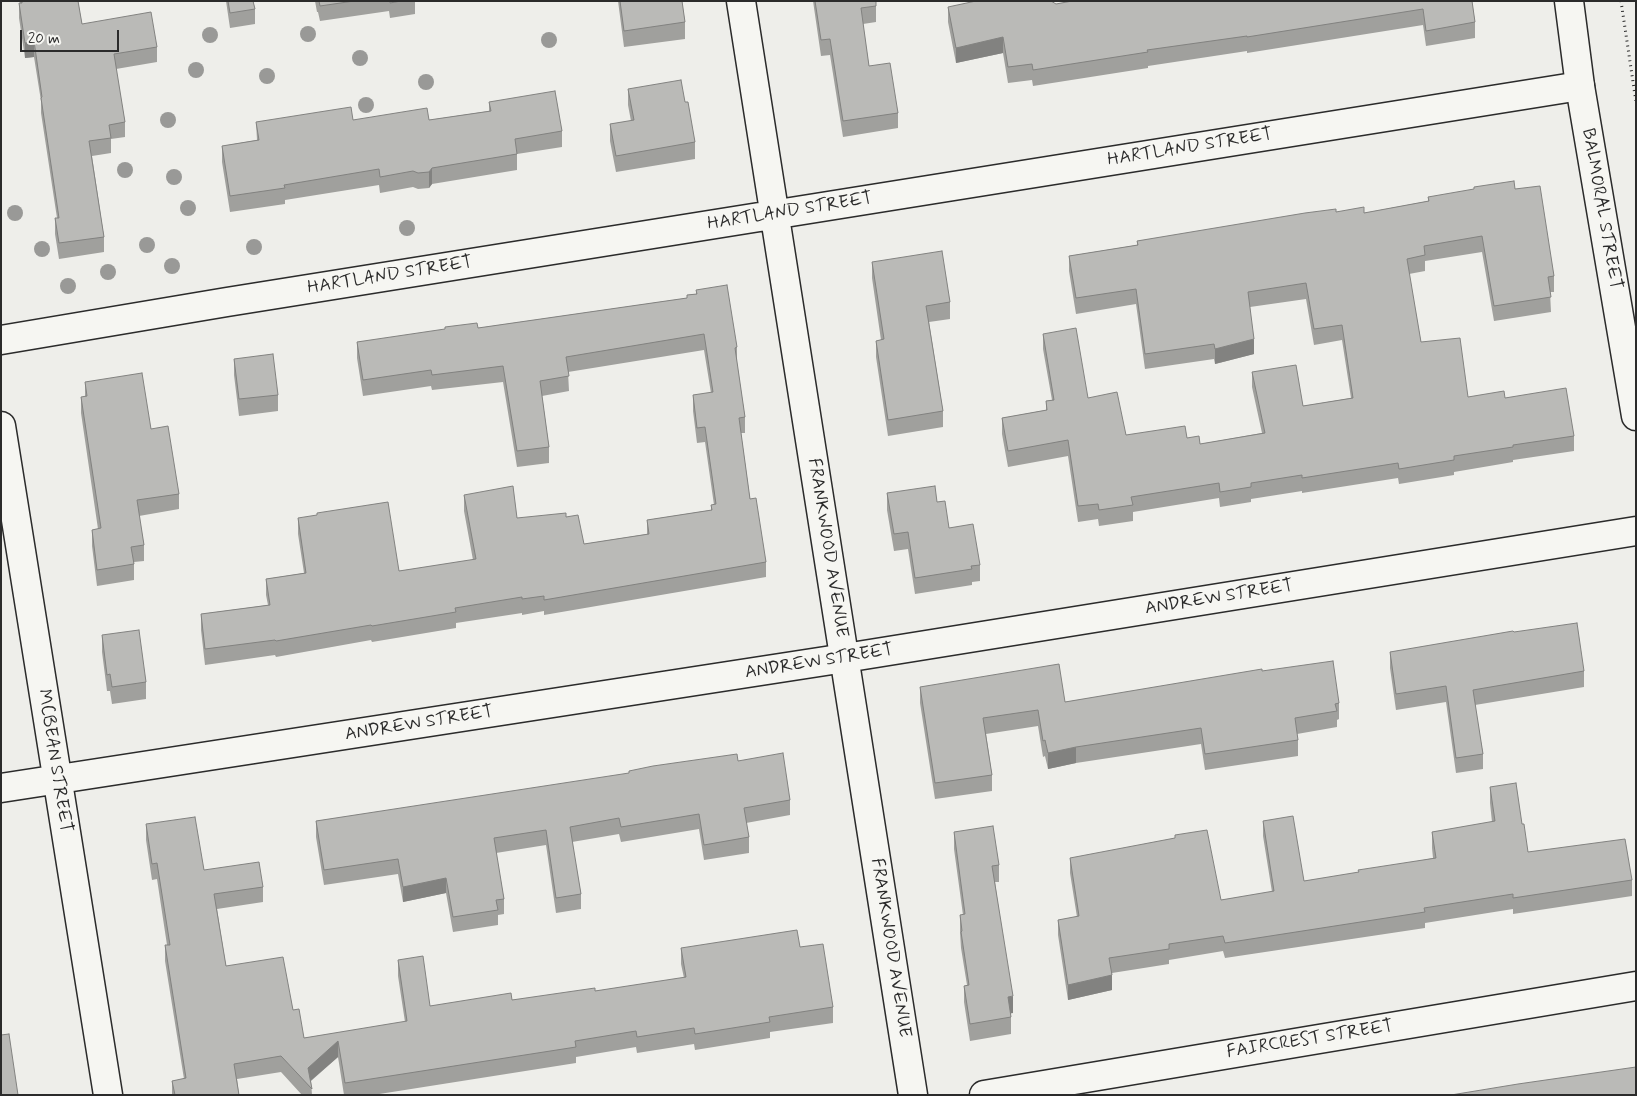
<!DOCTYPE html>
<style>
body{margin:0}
#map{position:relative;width:1637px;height:1096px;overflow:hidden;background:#eeeeea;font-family:Mynerve,sans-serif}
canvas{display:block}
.frame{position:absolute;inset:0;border:2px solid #2b2b2b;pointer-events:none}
.scale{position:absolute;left:20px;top:30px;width:99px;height:22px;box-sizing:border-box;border:2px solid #2b2b2b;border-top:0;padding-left:6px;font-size:15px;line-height:18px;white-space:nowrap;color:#2b2b2b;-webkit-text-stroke:4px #f6f6f2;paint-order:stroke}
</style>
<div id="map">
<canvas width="1637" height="1096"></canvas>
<div class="frame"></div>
<div class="scale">20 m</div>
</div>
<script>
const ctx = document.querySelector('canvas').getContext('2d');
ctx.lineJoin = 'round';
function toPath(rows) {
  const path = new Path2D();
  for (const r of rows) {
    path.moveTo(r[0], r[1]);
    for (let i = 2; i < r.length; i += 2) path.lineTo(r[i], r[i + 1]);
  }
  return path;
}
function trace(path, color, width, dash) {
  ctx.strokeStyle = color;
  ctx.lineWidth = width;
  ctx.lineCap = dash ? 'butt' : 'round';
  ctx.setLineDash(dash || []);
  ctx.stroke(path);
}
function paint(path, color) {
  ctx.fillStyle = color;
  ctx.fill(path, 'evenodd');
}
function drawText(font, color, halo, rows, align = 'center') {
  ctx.font = font + ' Mynerve,sans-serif';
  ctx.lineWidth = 4;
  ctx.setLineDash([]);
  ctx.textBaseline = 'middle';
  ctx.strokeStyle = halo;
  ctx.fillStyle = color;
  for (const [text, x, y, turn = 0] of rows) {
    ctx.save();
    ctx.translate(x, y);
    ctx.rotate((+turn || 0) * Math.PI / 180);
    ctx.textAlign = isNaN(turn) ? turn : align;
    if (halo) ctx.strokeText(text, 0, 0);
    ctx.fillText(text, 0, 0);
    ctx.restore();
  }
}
const path = toPath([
 [1621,1,1636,102]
]);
const minor = toPath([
 [741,1,913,1095],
 [1,340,227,302,1580,86],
 [1,426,108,1095],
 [1,788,845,658,1636,531],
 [984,1095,1636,986]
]);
const major = toPath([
 [1569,1,1580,86,1636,416]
]);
const trees = [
 [308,34],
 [210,35],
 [549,40],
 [360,58],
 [196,70],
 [267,76],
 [426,82],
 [366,105],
 [168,120],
 [125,170],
 [174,177],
 [188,208],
 [15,213],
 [407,228],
 [147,245],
 [254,247],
 [42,249],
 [172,266],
 [108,272],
 [68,286]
];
const wall = toPath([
 [20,1,78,1,82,24,157,47,157,62,116,69,125,122,125,137,111,139,111,153,92,156,104,237,104,252,59,259,55,234,55,218,57,218,41,113,41,101,34,57,25,58,19,18,19,3,20,3],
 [226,1,253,1,255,9,255,24,230,28],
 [315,1,415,1,415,14,390,18,389,11,320,21,318,12,317,12],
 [618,1,682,1,685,22,685,39,624,47],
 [813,1,876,1,876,22,863,24,869,66,898,113,898,128,843,137,830,55,821,56],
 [1472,1,1475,22,1475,38,1426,46,1423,25,1247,53,1247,51,1148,66,1148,68,1033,86,1032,80,1008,83,1003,53,956,63,948,22,948,7,1056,4],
 [628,89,685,102,695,142,695,159,616,172,610,141,610,124,631,121,628,105],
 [489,102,562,131,562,147,517,154,517,170,432,184,429,188,418,189,413,187,380,193,379,185,285,200,285,204,230,212,222,162,222,146,257,140,256,122,353,120,429,120,489,111],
 [1515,189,1554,276,1554,292,1550,292,1551,312,1494,321,1482,252,1425,261,1425,271,1409,274,1421,342,1468,397,1505,398,1574,436,1574,451,1513,460,1513,462,1454,472,1454,475,1399,484,1398,478,1302,493,1302,491,1251,499,1251,502,1220,507,1219,498,1133,512,1133,521,1099,526,1098,519,1078,522,1068,456,1008,467,1002,434,1002,418,1046,410,1046,401,1052,400,1043,349,1043,334,1088,398,1126,435,1187,438,1200,444,1262,433,1252,387,1252,372,1303,406,1351,398,1342,340,1314,345,1306,299,1250,307,1254,354,1215,364,1214,359,1145,369,1136,304,1076,314,1069,271,1069,256,1137,245,1137,241,1336,212,1364,213,1428,201,1428,197],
 [872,262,950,302,950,319,929,322,943,411,943,427,888,436,876,357,876,341,881,340,872,278],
 [696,290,737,347,737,363,745,417,745,433,741,433,750,499,766,562,766,577,544,615,544,611,522,615,522,613,456,623,456,628,372,642,371,640,276,657,275,655,205,665,201,630,201,614,268,605,266,595,266,579,304,573,298,534,298,518,399,571,473,560,464,511,464,495,517,518,566,517,584,544,647,534,647,520,711,510,711,505,714,505,705,442,697,443,693,411,693,395,711,393,704,350,568,372,569,391,542,396,549,447,549,463,517,467,503,382,432,390,431,386,363,396,357,358,357,342,478,328,687,298,687,295,696,294],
 [234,359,278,395,278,411,239,416,234,375],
 [85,382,151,429,179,494,179,509,139,516,144,545,144,561,134,562,134,580,97,586,92,546,92,530,98,529,81,413,81,397,85,397],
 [887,493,937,502,949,528,980,565,980,581,972,582,972,585,915,594,908,549,894,551,887,510],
 [1514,632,1584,671,1584,687,1475,705,1483,754,1483,769,1456,773,1446,702,1396,710,1390,668,1390,652],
 [102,635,146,682,146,699,112,704,110,691,107,691,102,652],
 [1262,671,1339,703,1339,719,1337,720,1337,727,1297,734,1298,740,1298,756,1205,770,1201,744,1076,763,1048,769,1045,756,1043,757,1038,726,986,734,992,775,992,791,935,799,920,703,920,687,1065,702],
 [738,761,790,800,790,815,746,823,749,837,749,853,704,860,699,829,621,842,619,834,572,842,581,894,581,909,556,913,546,845,496,853,504,899,504,914,498,915,498,925,453,932,446,893,403,902,398,874,324,885,316,837,316,821],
 [1490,787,1522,824,1528,852,1632,880,1632,896,1513,914,1513,909,1425,923,1425,928,1225,958,1223,951,1169,960,1169,964,1112,973,1112,990,1068,1000,1058,935,1058,920,1077,917,1070,873,1070,858,1221,900,1272,892,1263,836,1263,821,1304,881,1358,873,1433,858,1432,848,1432,832,1492,822,1490,803],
 [146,824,204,870,263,887,263,902,217,909,226,966,293,1010,304,1038,405,1022,398,976,398,960,430,1006,512,1000,595,991,684,978,681,964,681,948,800,947,833,1007,833,1023,770,1032,770,1038,695,1050,694,1044,637,1053,636,1047,576,1057,576,1063,373,1095,344,1095,338,1057,311,1081,312,1095,302,1095,281,1072,237,1079,239,1095,172,1095,172,1081,184,1079,165,961,165,945,167,945,157,879,152,880,146,840],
 [954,832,999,865,999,882,995,882,1013,1013,1011,1013,1011,1034,970,1041,964,1002,964,986,967,985,961,948,960,932,960,915,963,915,954,849]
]);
const shadedWall = toPath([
 [1003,37,1003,53,956,63,956,48],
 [34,41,34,57,25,58,25,43],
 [432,168,432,184,429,188,429,172],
 [1254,339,1254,354,1215,364,1215,349],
 [1076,747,1076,763,1048,769,1048,753],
 [446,878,446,893,403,902,403,887],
 [1112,975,1112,990,1068,1000,1068,985],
 [1013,996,1013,1013,1008,1014,1008,997],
 [338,1041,338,1057,308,1083,308,1068]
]);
const building = toPath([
 [22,1,78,1,82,24,151,12,157,47,114,54,125,122,109,125,111,138,89,141,104,237,59,243,55,218,59,218,41,98,42,97,34,41,25,43,19,3,22,3,22,1],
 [228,1,253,1,255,9,230,13,228,1],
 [319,1,354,1,320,6,319,1],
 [390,1,401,1,390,3,390,1],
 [620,1,682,1,685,22,624,31,620,1],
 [815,1,876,1,876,6,861,8,869,66,890,63,898,113,843,121,830,39,821,40,815,1],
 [976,1,1051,1,1056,4,1072,1,1472,1,1475,22,1426,31,1423,9,1247,37,1247,36,1147,50,1148,52,1033,70,1032,64,1008,67,1003,37,956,48,948,7,976,1],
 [681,80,685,102,688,102,695,142,616,156,610,124,634,120,628,89,681,80],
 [555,91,562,131,515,139,517,154,432,168,429,172,418,173,413,171,380,177,379,169,284,185,285,188,230,196,222,146,259,140,256,122,351,107,353,120,427,108,429,120,491,111,489,102,555,91],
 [1514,181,1515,189,1540,186,1554,276,1548,277,1551,297,1494,306,1482,236,1424,246,1425,255,1407,259,1421,342,1460,338,1468,397,1504,391,1505,398,1566,388,1574,436,1513,445,1513,447,1454,456,1454,460,1399,469,1398,463,1302,478,1302,475,1251,483,1251,487,1220,492,1219,483,1131,497,1133,505,1099,510,1098,504,1078,506,1068,440,1008,451,1002,418,1047,410,1046,401,1054,400,1043,334,1076,328,1088,398,1117,392,1126,435,1185,426,1187,438,1199,436,1200,444,1265,433,1252,372,1296,365,1303,406,1353,398,1342,325,1314,329,1306,283,1248,292,1254,339,1215,349,1214,344,1145,354,1136,289,1076,298,1069,256,1138,245,1137,241,1305,213,1336,209,1336,212,1364,207,1364,213,1429,201,1428,197,1474,189,1474,187,1514,181],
 [942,251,950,302,926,306,943,411,888,420,876,341,884,339,872,262,942,251],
 [727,285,737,347,735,348,745,417,739,418,750,499,756,498,766,562,544,600,544,596,522,599,522,597,455,608,456,612,372,626,371,625,276,641,275,640,205,649,201,614,270,605,266,579,306,573,298,518,317,515,317,513,388,502,399,571,476,559,464,495,513,486,517,518,566,513,566,517,578,515,584,544,649,534,647,520,712,510,711,505,716,504,705,427,697,428,693,395,713,392,704,334,566,357,569,376,540,381,549,447,517,451,503,366,432,375,431,370,363,380,357,342,445,329,445,327,477,323,478,328,687,298,687,295,697,294,696,290,727,285],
 [273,354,278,395,239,399,234,359,273,354],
 [142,373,151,429,168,426,179,494,137,500,144,545,131,547,134,564,97,570,92,530,101,528,81,397,87,396,85,382,142,373],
 [935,486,937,502,945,501,949,528,973,524,980,565,971,566,972,569,915,578,908,532,894,534,887,493,935,486],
 [1577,623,1584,671,1473,690,1483,754,1456,758,1446,686,1396,694,1390,652,1513,631,1514,632,1577,623],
 [139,630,146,682,112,687,110,674,107,675,102,635,139,630],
 [1333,661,1339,703,1335,704,1337,711,1295,718,1298,740,1205,754,1201,728,1076,747,1048,753,1045,740,1043,741,1038,710,983,718,992,775,935,783,920,687,1059,664,1065,702,1262,669,1262,671,1333,661],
 [783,753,790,800,744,808,749,837,704,845,699,814,621,827,619,818,570,827,581,894,556,898,546,830,494,838,504,899,496,900,498,910,453,917,446,878,403,887,398,859,324,870,316,821,629,773,629,771,653,766,737,754,738,761,783,753],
 [1516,783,1522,824,1524,824,1528,852,1625,839,1632,880,1513,898,1513,894,1424,908,1425,912,1225,943,1223,936,1169,944,1169,949,1109,958,1112,975,1068,985,1058,920,1079,916,1070,858,1175,838,1175,835,1207,830,1221,900,1274,891,1263,821,1293,816,1304,881,1359,872,1358,870,1436,858,1432,832,1495,821,1490,787,1516,783],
 [195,817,204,870,259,862,263,887,214,894,226,966,283,957,293,1010,299,1009,304,1038,407,1021,398,960,423,956,430,1006,511,993,512,1000,595,988,595,991,686,977,681,948,797,930,800,947,823,944,833,1007,769,1017,770,1022,695,1034,694,1028,637,1037,636,1031,575,1041,576,1047,345,1083,338,1041,308,1068,312,1089,281,1056,234,1064,239,1095,175,1095,172,1081,186,1078,165,945,170,945,157,863,152,864,146,824,195,817],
 [993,826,999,865,992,866,1013,996,1008,997,1011,1017,970,1024,964,986,969,985,961,932,962,931,960,915,965,914,954,832,993,826],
 [9,1034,18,1095,1,1095,1,1035,9,1034],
 [1636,1067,1636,1095,1451,1095,1518,1084,1636,1067]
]);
const streetNames = [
 ["HARTLAND STREET",1190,148,-9],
 ["BALMORAL STREET",1601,209,80],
 ["HARTLAND STREET",790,212,-9],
 ["HARTLAND STREET",390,276,-9],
 ["FRANKWOOD AVENUE",827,548,81],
 ["ANDREW STREET",1219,598,-9],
 ["ANDREW STREET",819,662,-9],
 ["ANDREW STREET",419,724,-9],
 ["MCBEAN STREET",54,761,81],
 ["FRANKWOOD AVENUE",890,948,81],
 ["FAIRCREST STREET",1310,1040,-9]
];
trace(minor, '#2b2b2b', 31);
trace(major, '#2b2b2b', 31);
trace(path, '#2b2b2b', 3, [1, 4]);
trace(minor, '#f6f6f2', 28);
trace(major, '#f6f6f2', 28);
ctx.fillStyle = '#999997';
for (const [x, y] of trees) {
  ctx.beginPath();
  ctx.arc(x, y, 8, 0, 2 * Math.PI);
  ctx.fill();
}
paint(wall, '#a0a09d');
paint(shadedWall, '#828280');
paint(building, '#babab7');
trace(building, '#828280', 1);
drawText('18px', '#2b2b2b', '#f6f6f2', streetNames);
</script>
